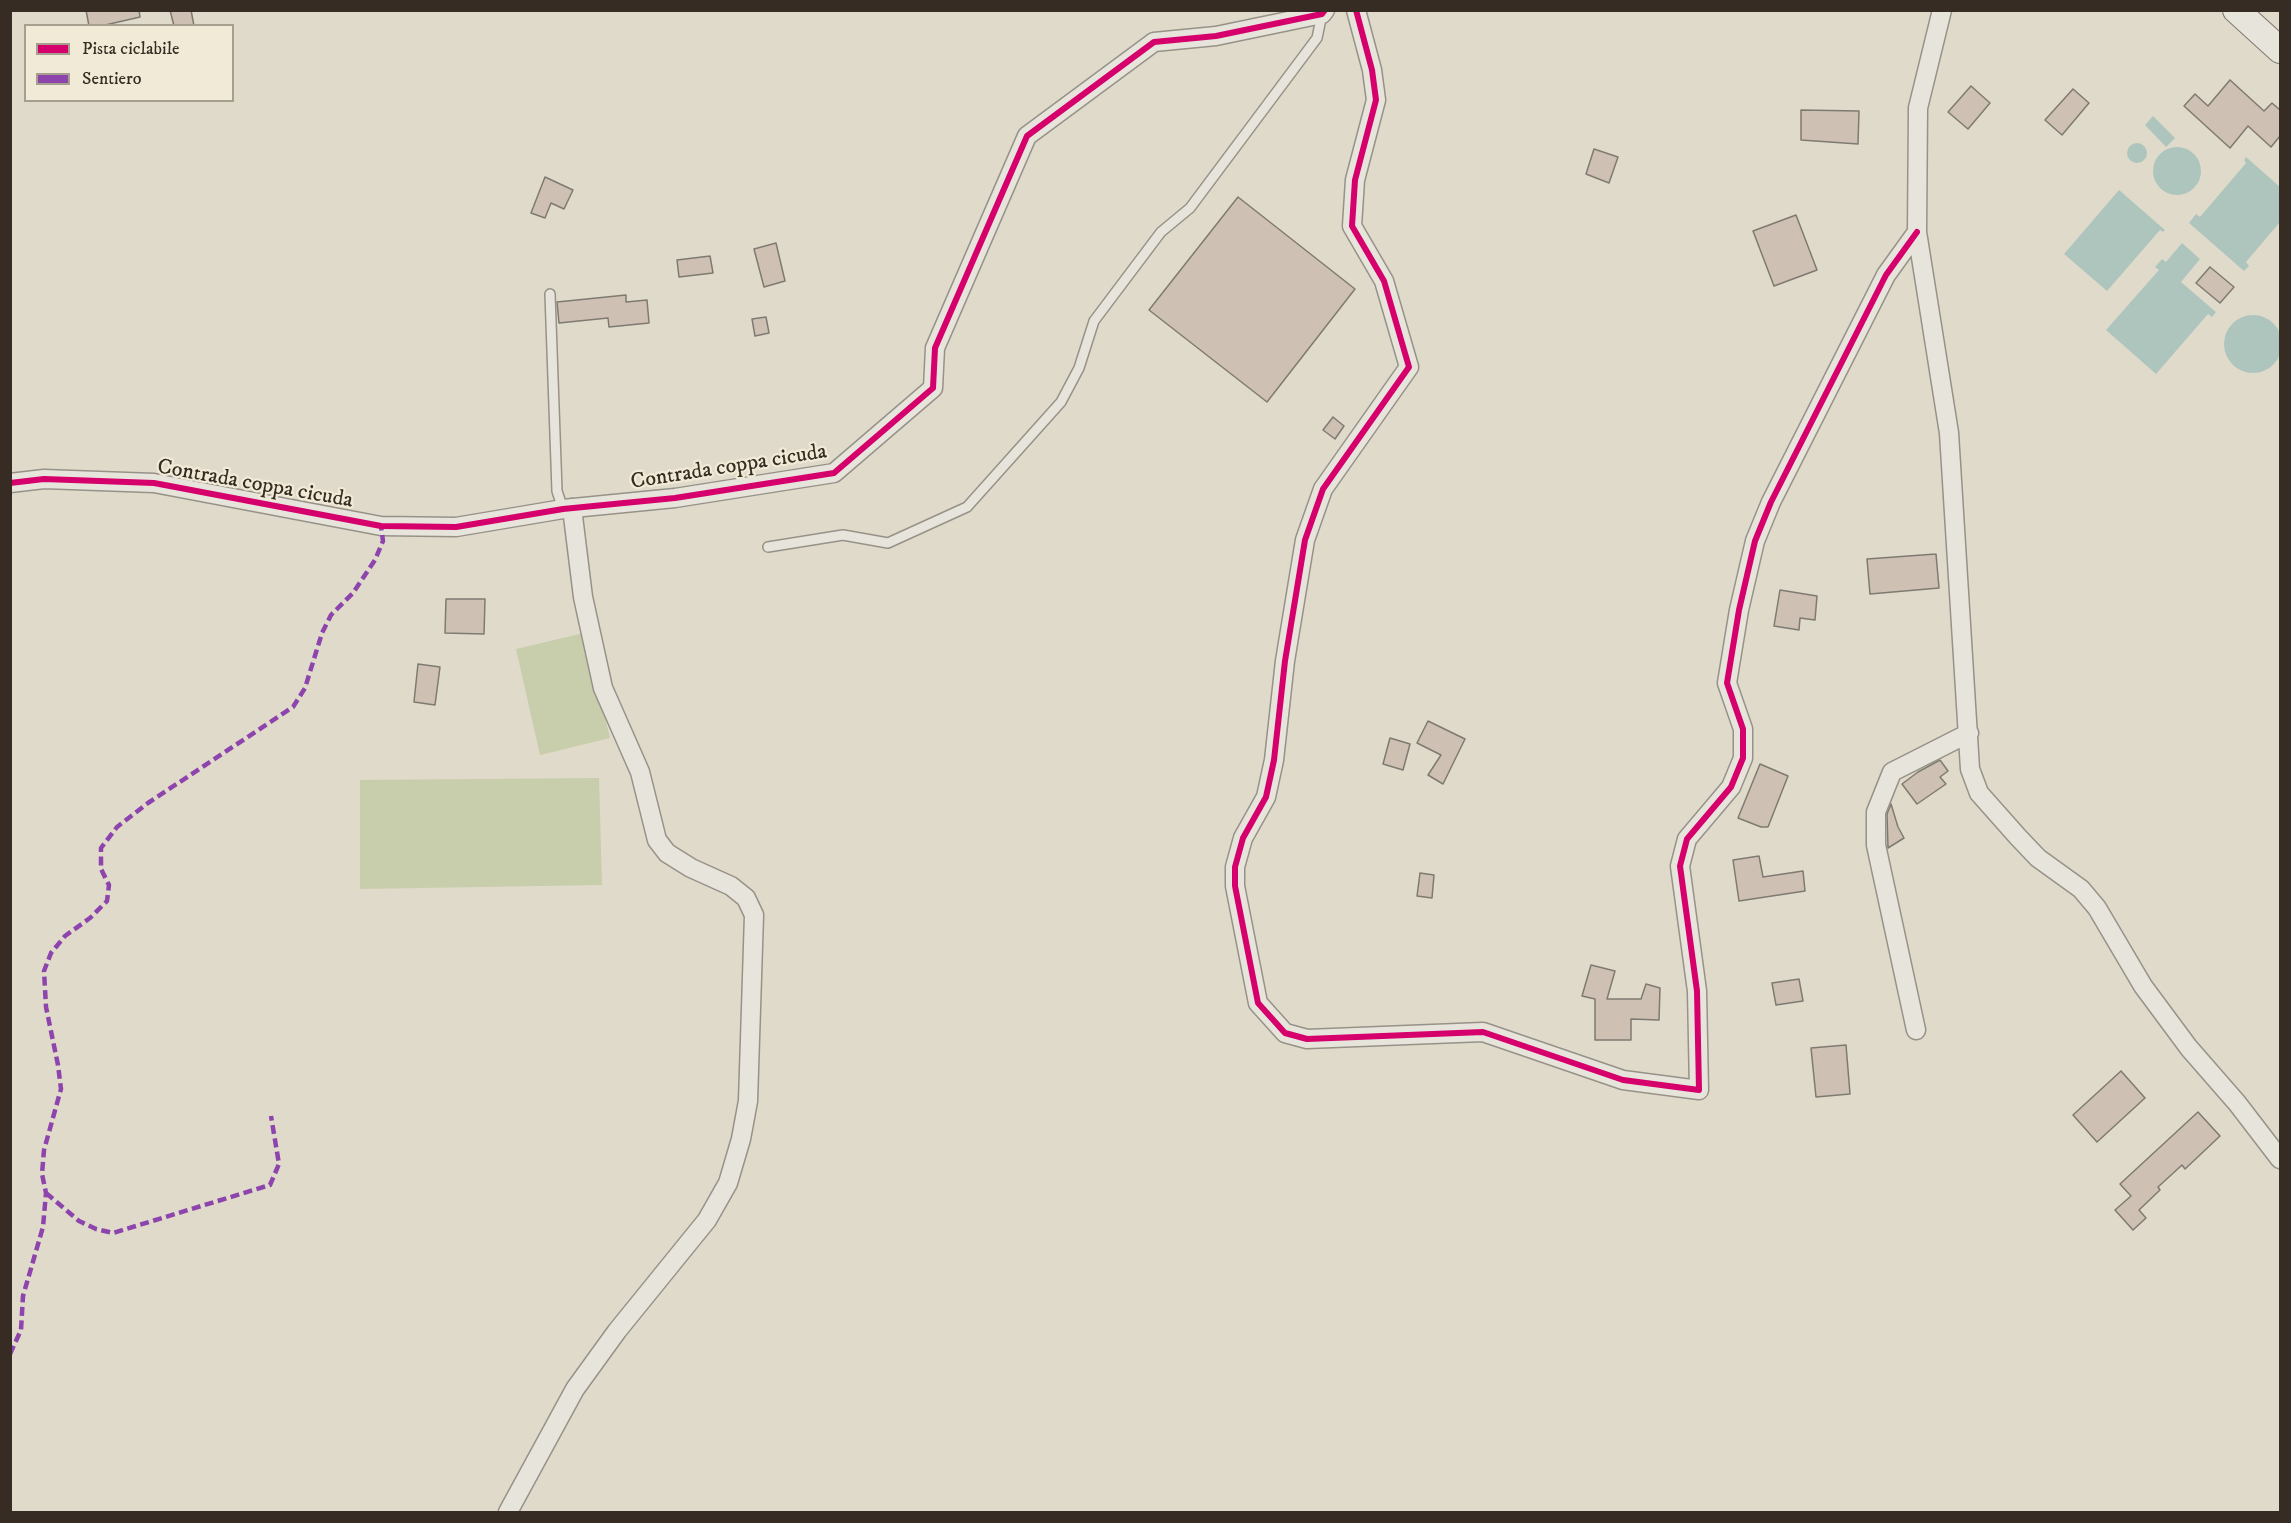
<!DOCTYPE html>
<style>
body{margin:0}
#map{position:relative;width:2291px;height:1523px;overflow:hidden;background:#e0daca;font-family:"IM FELL DW Pica",serif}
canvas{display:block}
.frame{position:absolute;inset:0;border:12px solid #362c23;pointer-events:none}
.legend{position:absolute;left:24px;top:24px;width:210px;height:78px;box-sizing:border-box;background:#f1ead6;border:2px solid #a69e8e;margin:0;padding:8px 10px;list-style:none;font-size:18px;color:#362c23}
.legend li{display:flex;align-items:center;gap:12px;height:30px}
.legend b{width:30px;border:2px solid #a69e8e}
</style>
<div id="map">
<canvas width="2291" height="1523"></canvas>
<div class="frame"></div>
<ul class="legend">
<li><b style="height:8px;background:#d6006c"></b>Pista ciclabile</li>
<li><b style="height:8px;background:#8e44ad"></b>Sentiero</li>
</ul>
</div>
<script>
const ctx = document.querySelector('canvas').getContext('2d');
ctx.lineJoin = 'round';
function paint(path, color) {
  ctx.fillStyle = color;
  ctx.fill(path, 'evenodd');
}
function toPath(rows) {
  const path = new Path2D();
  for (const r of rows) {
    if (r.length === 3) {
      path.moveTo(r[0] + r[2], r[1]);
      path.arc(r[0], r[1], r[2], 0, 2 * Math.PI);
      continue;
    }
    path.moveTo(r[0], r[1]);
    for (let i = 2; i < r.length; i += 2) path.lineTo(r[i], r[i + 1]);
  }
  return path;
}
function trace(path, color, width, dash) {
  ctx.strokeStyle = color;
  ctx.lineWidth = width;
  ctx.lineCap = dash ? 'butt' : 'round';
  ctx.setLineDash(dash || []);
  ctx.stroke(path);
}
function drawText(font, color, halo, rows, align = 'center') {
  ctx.font = font + ' "IM FELL DW Pica",serif';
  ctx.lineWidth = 4.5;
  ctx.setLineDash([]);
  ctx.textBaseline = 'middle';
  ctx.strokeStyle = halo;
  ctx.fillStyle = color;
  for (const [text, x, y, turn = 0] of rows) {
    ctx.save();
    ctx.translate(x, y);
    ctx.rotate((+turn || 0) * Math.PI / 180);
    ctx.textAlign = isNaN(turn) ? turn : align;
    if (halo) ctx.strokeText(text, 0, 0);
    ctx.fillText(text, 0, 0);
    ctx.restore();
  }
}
const green = toPath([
 [584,633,610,738,540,755,516,649],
 [599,778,602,885,360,889,360,780]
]);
const water = toPath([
 [2153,116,2175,138,2166,147,2145,125],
 [2137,153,10],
 [2177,171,24],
 [2246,157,2280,187,2280,222,2246,262,2249,266,2244,271,2189,223,2196,214,2200,217,2246,163,2244,160],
 [2119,190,2165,230,2163,232,2160,230,2107,291,2064,254],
 [2182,243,2200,259,2181,282,2216,312,2212,317,2208,314,2156,374,2106,330,2159,270,2155,267,2162,259,2166,262],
 [2253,344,29]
]);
const building = toPath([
 [86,10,139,10,140,17,101,26,89,26,86,10],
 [170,10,191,10,194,26,174,26,170,10],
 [2230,80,2264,111,2272,103,2280,110,2280,136,2271,147,2248,126,2230,148,2184,106,2195,94,2208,106,2230,80],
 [1971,86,1990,103,1968,129,1948,112,1971,86],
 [2073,89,2089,103,2062,135,2045,120,2073,89],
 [1801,110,1859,111,1858,144,1801,140,1801,110],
 [1594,149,1618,157,1609,183,1586,174,1594,149],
 [545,177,573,190,564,209,551,203,545,218,531,213,545,177],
 [1238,197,1355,289,1267,402,1149,310,1238,197],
 [1796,215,1817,270,1774,286,1753,231,1796,215],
 [776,243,785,281,764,287,754,249,776,243],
 [710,256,713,273,679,277,677,260,710,256],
 [2210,267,2234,287,2220,303,2196,283,2210,267],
 [626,295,626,302,647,300,649,323,609,327,608,318,559,323,557,302,626,295],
 [766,317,769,333,755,336,752,319,766,317],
 [1333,417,1344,426,1335,439,1323,430,1333,417],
 [1936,554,1939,588,1870,594,1867,559,1936,554],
 [1780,590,1817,596,1815,620,1800,618,1799,630,1774,626,1780,590],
 [446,599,485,599,484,634,445,633,446,599],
 [418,664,440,667,435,705,414,702,418,664],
 [1428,721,1465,739,1443,784,1428,775,1441,755,1417,743,1428,721],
 [1390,738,1410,744,1403,770,1383,764,1390,738],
 [1940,760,1948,771,1940,777,1946,784,1917,804,1902,784,1918,772,1940,760],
 [1760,764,1788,776,1768,827,1761,827,1738,818,1760,764],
 [1891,804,1898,827,1904,838,1888,848,1887,814,1891,804],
 [1759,856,1763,877,1803,871,1805,891,1739,901,1733,860,1759,856],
 [1420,873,1434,875,1432,898,1417,896,1420,873],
 [1591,965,1615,971,1607,999,1641,999,1646,984,1660,988,1659,1020,1631,1019,1631,1040,1595,1040,1595,999,1582,996,1591,965],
 [1799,979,1803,1001,1776,1005,1772,983,1799,979],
 [1846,1045,1850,1094,1816,1097,1811,1048,1846,1045],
 [2121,1071,2145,1098,2097,1142,2073,1115,2121,1071],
 [2198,1112,2220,1136,2185,1169,2182,1165,2158,1187,2160,1190,2139,1210,2146,1218,2133,1230,2115,1210,2131,1196,2120,1184,2198,1112]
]);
const service = toPath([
 [550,294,557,491,563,509],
 [768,547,843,535,888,543,967,507,1061,402,1079,368,1094,321,1161,232,1190,208,1317,38,1322,14]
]);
const minor = toPath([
 [1356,10,1372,70,1376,100,1355,180,1352,226,1384,281,1409,367,1323,489,1305,540,1285,661,1274,760,1266,797,1243,838,1235,867,1235,886,1258,1003,1285,1033,1307,1039,1483,1032,1623,1080,1699,1090,1697,991,1680,866,1687,839,1731,787,1743,758,1743,729,1727,683,1739,610,1755,541,1771,502,1886,275,1917,232],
 [1942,10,1918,108,1917,232,1949,433,1970,769,1979,793,2018,837,2038,858,2081,889,2097,908,2143,986,2189,1048,2237,1103,2280,1159],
 [10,483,44,479,154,483,381,526,456,527,563,509,675,498,834,473,933,388,935,348,1027,136,1154,42,1216,36,1322,14,1325,10],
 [1916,1030,1876,845,1876,812,1892,772,1969,733],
 [508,1512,575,1389,617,1331,707,1220,728,1183,741,1139,748,1101,754,915,746,898,731,886,691,868,667,853,657,840,640,772,603,688,583,597,572,508]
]);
const secondary = toPath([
 [2236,10,2280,50]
]);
const quiet = toPath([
 [46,1193,79,1221,96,1229,113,1233,270,1185,279,1164,271,1116],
 [10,1354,21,1330,23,1296,43,1227,46,1193,42,1174,44,1150,61,1089,58,1065,46,1007,44,971,51,953,65,936,90,918,107,901,109,885,101,869,101,848,117,827,148,803,293,707,305,688,322,633,331,615,353,593,375,560,383,541,381,526]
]);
const cycleway = toPath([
 [1356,10,1372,70,1376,100,1355,180,1352,226,1384,281,1409,367,1323,489,1305,540,1285,661,1274,760,1266,797,1243,838,1235,867,1235,886,1258,1003,1285,1033,1307,1039,1483,1032,1623,1080,1699,1090,1697,991,1680,866,1687,839,1731,787,1743,758,1743,729,1727,683,1739,610,1755,541,1771,502,1886,275,1917,232],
 [10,483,44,479,154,483,381,526,456,527,563,509,675,498,834,473,933,388,935,348,1027,136,1154,42,1216,36,1322,14,1325,10]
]);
const streetNames = [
 ["Contrada coppa cicuda",729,468,-9],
 ["Contrada coppa cicuda",255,485,10]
];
paint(green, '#c8cdac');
paint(water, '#aec5be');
paint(building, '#cec1b3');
trace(building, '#7f7a71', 1.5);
trace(service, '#979288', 12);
trace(minor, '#979288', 21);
trace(secondary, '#7f7a71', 28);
trace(service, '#e7e4dc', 9);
trace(minor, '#e7e4dc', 18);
trace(secondary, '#e7e4dc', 26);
trace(quiet, '#8e44ad', 4.5, [9, 4.5]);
trace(cycleway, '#d6006c', 6);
drawText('22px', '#362c23', '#f1ead6', streetNames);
</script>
